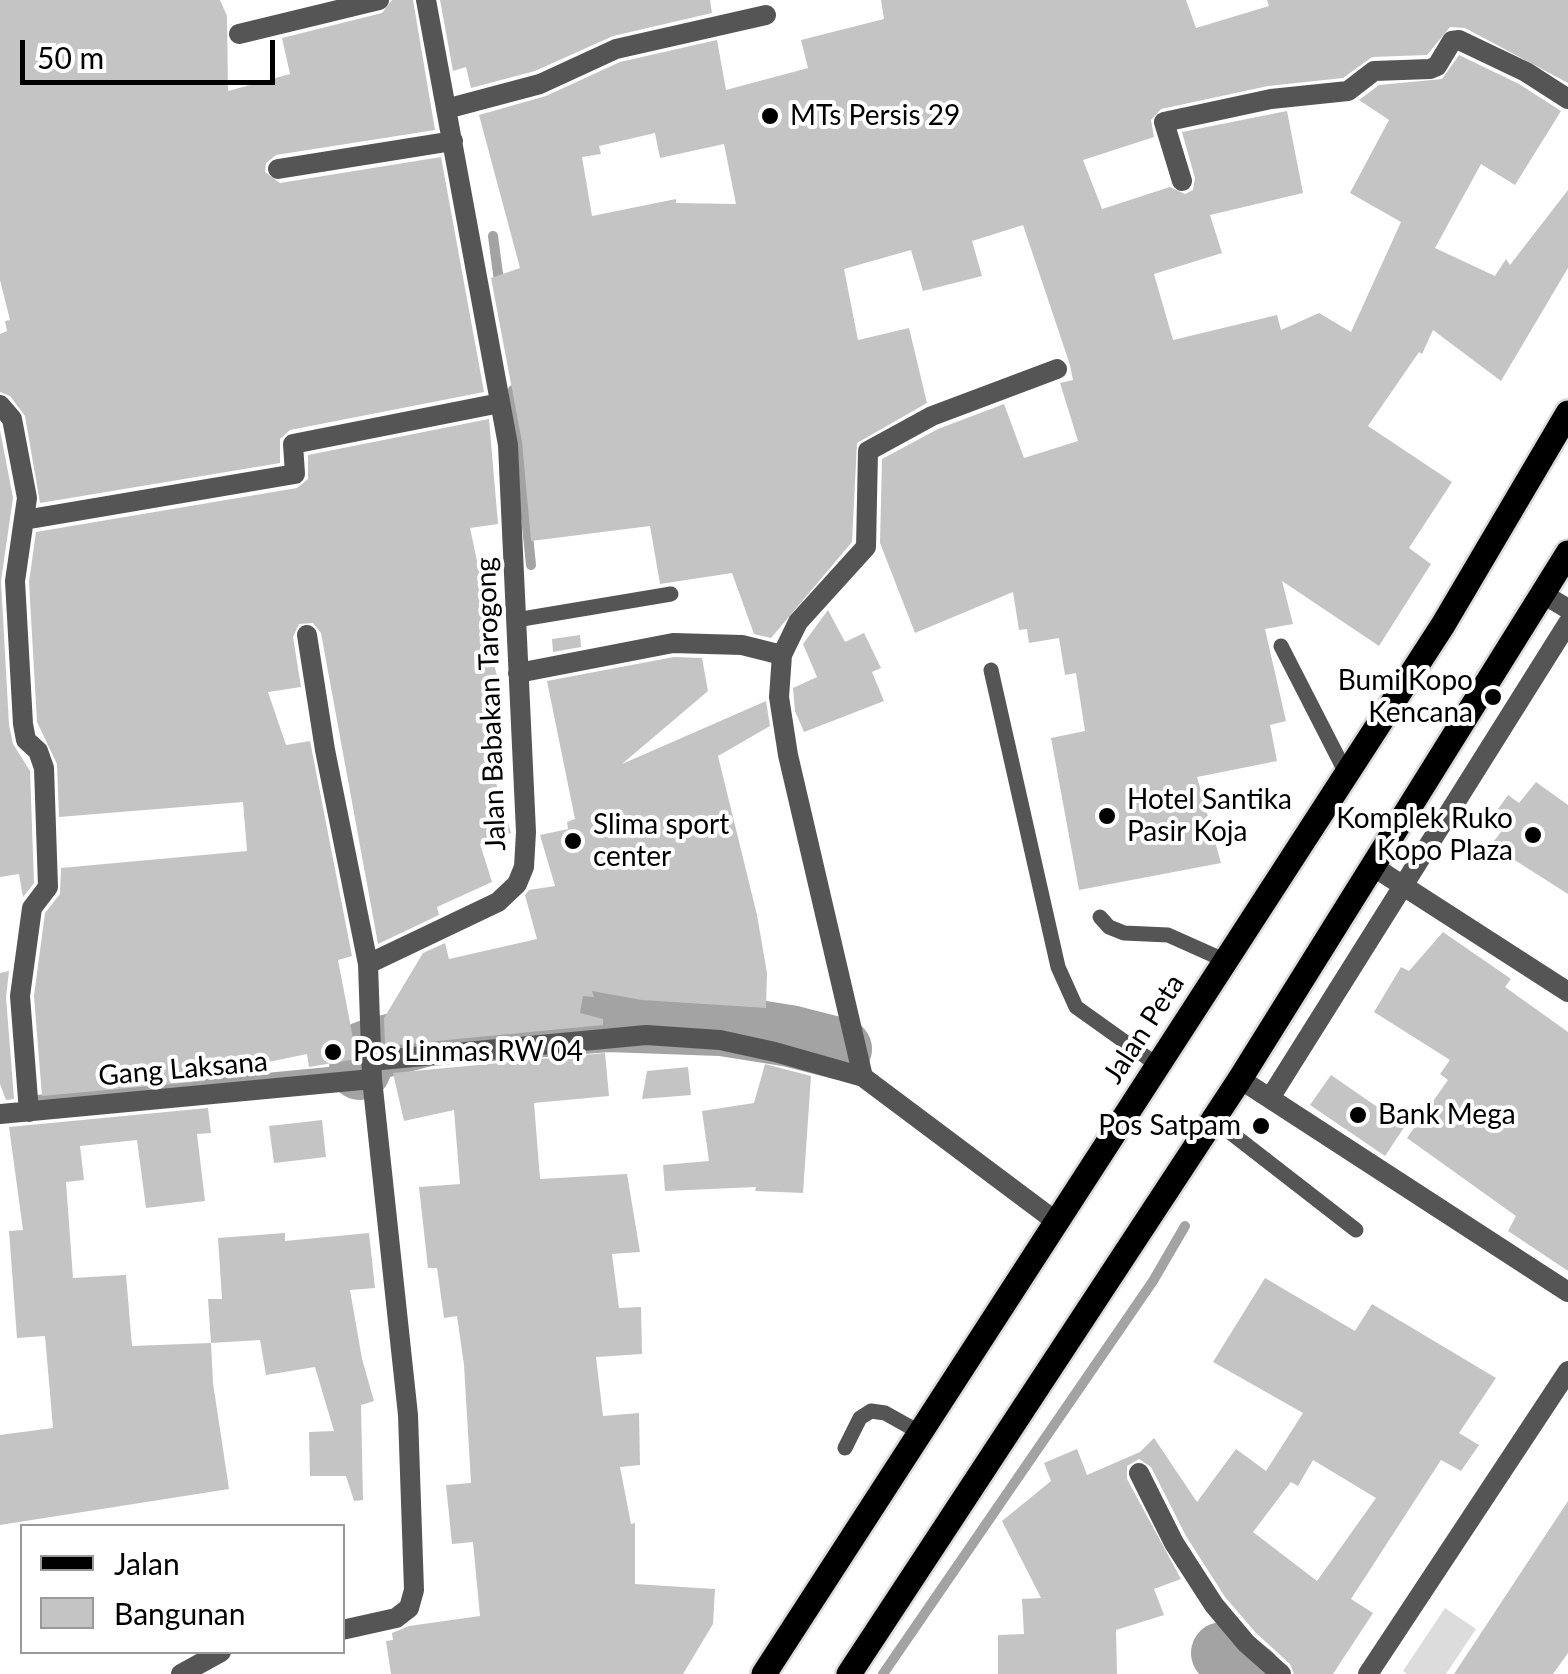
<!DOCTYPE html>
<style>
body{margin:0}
#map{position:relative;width:1568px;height:1674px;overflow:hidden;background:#fff;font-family:Lato,sans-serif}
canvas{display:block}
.legend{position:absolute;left:20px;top:1524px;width:325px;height:130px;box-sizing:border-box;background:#fff;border:2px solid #999;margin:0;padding:12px 18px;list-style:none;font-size:30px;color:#000}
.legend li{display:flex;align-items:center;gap:20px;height:50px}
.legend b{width:50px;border:2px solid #999}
.scale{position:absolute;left:20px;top:40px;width:255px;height:45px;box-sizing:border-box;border:5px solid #000;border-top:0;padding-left:12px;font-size:30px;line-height:35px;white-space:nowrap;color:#000;-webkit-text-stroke:8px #fff;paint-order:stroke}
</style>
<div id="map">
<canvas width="1568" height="1674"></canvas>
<ul class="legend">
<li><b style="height:12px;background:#000"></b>Jalan</li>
<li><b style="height:28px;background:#c4c4c4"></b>Bangunan</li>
</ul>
<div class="scale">50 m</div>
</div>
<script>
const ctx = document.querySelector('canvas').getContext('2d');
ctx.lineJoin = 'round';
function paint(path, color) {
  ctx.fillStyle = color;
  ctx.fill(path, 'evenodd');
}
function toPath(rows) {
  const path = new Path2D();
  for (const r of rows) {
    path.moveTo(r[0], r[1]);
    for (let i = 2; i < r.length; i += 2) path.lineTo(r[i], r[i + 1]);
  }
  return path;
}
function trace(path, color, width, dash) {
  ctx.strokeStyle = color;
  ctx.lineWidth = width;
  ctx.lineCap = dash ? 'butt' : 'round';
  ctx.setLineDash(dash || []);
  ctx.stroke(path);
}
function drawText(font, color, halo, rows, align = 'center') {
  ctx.font = font + ' Lato,sans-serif';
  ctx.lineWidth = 8;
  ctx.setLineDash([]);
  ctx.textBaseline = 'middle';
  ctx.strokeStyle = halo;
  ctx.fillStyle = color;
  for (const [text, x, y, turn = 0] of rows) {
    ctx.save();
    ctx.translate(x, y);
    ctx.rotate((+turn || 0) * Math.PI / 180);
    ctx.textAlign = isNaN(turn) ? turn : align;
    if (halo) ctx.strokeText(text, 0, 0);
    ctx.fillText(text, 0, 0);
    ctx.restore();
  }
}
const green = toPath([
 [1445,1608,1476,1629,1446,1674,1407,1674,1403,1671]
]);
const stream = toPath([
 [493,236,500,289],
 [513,390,531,565],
 [37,1100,360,1069],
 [883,1674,1153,1281,1185,1226]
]);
const river = toPath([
 [360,1069,367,1051,428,1035,608,1021,721,1025,790,1036,841,1049],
 [1222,1653,1251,1674]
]);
const building = toPath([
 [0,0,220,0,227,16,228,91,290,74,282,38,382,13,392,0,413,0,435,130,276,155,266,163,265,172,280,183,441,157,484,392,290,430,280,439,280,463,40,503,25,416,10,396,0,392,0,334,7,331,5,321,10,320,0,280],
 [440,0,710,0,712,13,613,36,535,71,471,88,466,67,453,71],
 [881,0,1186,0,1196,28,1269,6,1267,0,1568,0,1568,83,1465,28,1450,27,1427,55,1372,57,1343,78,1268,86,1161,109,1151,120,1154,137,1083,160,1102,209,1170,187,1185,194,1193,190,1195,178,1182,132,1287,111,1303,193,1210,215,1222,253,1154,274,1173,340,1277,315,1281,330,1319,313,1351,332,1401,222,1350,193,1389,120,1359,100,1379,85,1442,79,1459,55,1519,84,1561,111,1515,185,1481,164,1435,248,1495,276,1506,259,1510,265,1568,190,1568,268,1501,381,1433,330,1422,354,1419,352,1368,426,1452,482,1409,548,1431,564,1379,646,1282,581,1293,624,1265,629,1286,721,1270,725,1277,761,1197,777,1221,863,1079,890,1051,738,1085,731,1076,673,1065,675,1059,638,1029,643,1027,629,1019,630,1013,592,915,633,880,543,882,459,938,429,1004,404,1024,458,1078,441,1060,383,1073,380,1070,365,1023,225,972,241,982,276,923,291,911,250,844,269,858,340,909,328,927,403,857,443,852,542,771,638,754,634,732,573,660,584,650,526,531,541,522,442,491,278,520,268,479,115,546,96,620,62,717,40,726,90,808,68,801,40,884,19],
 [655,133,660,158,724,144,736,204,676,203,676,199,592,216,582,157,601,154,599,146],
 [489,419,498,524,470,528,485,599,480,600,489,632,485,633,498,679,483,684,494,756,488,756,511,833,480,844,492,882,437,907,439,915,378,944,321,633,313,623,299,624,293,637,301,687,268,692,286,745,310,741,352,956,338,960,357,1059,309,1067,307,1054,205,1075,205,1081,42,1096,34,996,45,913,60,894,61,868,247,851,243,802,59,817,57,764,37,722,29,582,36,532,297,488,308,479,308,455],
 [0,430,13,498,1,581,9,725,13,744,30,771,34,883,23,897,19,874,0,877],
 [828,610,845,642,864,633,881,668,872,672,884,701,804,732,795,711,793,688,817,677,803,644],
 [580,635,581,647,553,652,552,639],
 [674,657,702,658,708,691,622,764,766,701,770,726,718,756,757,915,767,973,766,1008,642,1000,592,991,594,997,583,996,580,1013,603,1019,603,1025,385,1046,384,1018,423,953,445,943,449,959,537,939,525,895,529,890,555,886,540,835,568,829,567,822,575,819,547,681],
 [1536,782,1568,805,1568,894,1491,845,1506,825,1493,816,1508,795,1519,803],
 [1443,932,1511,979,1505,987,1568,1032,1568,1271,1508,1231,1516,1216,1407,1138,1448,1080,1440,1074,1450,1060,1374,1012,1401,967,1409,971],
 [9,971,6,997,14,1099,6,1100,0,1084,0,973],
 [605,1053,609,1096,534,1103,540,1179,627,1174,640,1252,612,1254,619,1308,641,1307,642,1354,596,1357,603,1416,639,1413,640,1465,620,1467,631,1524,635,1523,635,1584,715,1589,713,1624,683,1674,391,1674,386,1641,393,1640,392,1633,409,1626,480,1616,473,1542,452,1544,446,1485,471,1483,464,1365,457,1316,444,1318,437,1268,428,1268,419,1187,460,1184,454,1110,404,1121,393,1073],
 [765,1064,811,1076,803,1193,755,1191,756,1187,665,1191,663,1165,709,1161,702,1111,754,1103],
 [688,1067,691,1095,642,1099,647,1071],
 [1331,1075,1405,1126,1385,1156,1310,1105],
 [208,1108,211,1133,197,1134,205,1201,146,1208,137,1140,80,1146,84,1180,66,1182,73,1278,126,1275,132,1346,211,1343,213,1383,229,1489,0,1525,0,1435,53,1428,45,1336,17,1338,9,1231,23,1230,9,1127],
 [322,1120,326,1157,274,1163,269,1126],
 [285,1233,285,1241,369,1233,375,1288,350,1290,362,1359,374,1401,361,1405,363,1500,354,1501,346,1476,310,1476,309,1432,334,1431,315,1367,266,1375,260,1340,211,1343,208,1299,222,1299,218,1238],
 [1265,1278,1355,1331,1372,1304,1496,1378,1459,1433,1479,1445,1461,1471,1441,1460,1351,1599,1373,1613,1333,1674,1294,1674,1290,1664,1256,1633,1225,1597,1186,1536,1151,1467,1139,1459,1127,1466,1127,1479,1181,1579,1154,1589,1164,1615,1116,1630,1117,1674,998,1674,998,1635,1024,1634,1022,1599,1041,1598,1002,1521,1051,1481,1044,1463,1077,1449,1087,1475,1140,1452,1154,1438,1197,1502,1236,1449,1266,1471,1303,1413,1213,1362],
 [1313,1460,1376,1498,1317,1581,1253,1532,1291,1482,1298,1486],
 [1568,1501,1568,1653,1553,1674,1454,1674]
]);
const service = toPath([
 [516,620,671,594],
 [1281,646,1346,773],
 [991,670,1058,967,1076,1007,1156,1064],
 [1100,917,1109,927,1124,933,1168,935,1224,960],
 [1213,1119,1356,1230],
 [845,1448,860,1418,871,1411,885,1413,919,1432]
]);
const minor = toPath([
 [239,34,379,0],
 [446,109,540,84,616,49,766,15],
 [278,169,453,141],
 [1182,181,1164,122,1271,99,1348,91,1374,71,1430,69,1437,66,1452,41,1459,40,1526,72,1568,99],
 [0,405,12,419,27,498,15,581,23,724,26,740,38,751,44,768,48,887,32,908,20,996,29,1112],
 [24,520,295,474,293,444,500,403],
 [1543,594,1568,609],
 [307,635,325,750,368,964],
 [518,673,673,643,742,645,782,655],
 [1374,867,1568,992],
 [371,1061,646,1035,720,1040,775,1052,863,1077,1054,1220],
 [863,1077,788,755,779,697,782,655,798,622,866,547,868,451,932,416,1057,369],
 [1240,1079,1568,1292],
 [1270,1098,1568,623],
 [0,1114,372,1079],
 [1139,1473,1174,1543,1214,1605,1246,1643,1281,1674],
 [342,1630,396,1618,409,1608,414,1590,408,1415,372,1079,368,964,498,902,517,884,524,867,526,832,508,445,426,0],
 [181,1674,221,1652],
 [1368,1674,1568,1371]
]);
const primary = toPath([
 [764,1674,1443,625,1568,413],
 [849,1674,1240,1079,1568,553]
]);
const markers = [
 [770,116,10,"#000"],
 [1493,697,10,"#000"],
 [1107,816,10,"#000"],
 [1533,835,10,"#000"],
 [573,841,10,"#000"],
 [333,1052,10,"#000"],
 [1358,1115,10,"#000"],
 [1261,1126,10,"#000"]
];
const poiNames = [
 ["MTs Persis 29",790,116],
 ["Bumi Kopo",1473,681,"right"],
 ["Kencana",1473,713,"right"],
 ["Hotel Santika",1127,800],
 ["Pasir Koja",1127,832],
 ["Komplek Ruko",1513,819,"right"],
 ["Kopo Plaza",1513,851,"right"],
 ["Slima sport",593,825],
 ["center",593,857],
 ["Pos Linmas RW 04",353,1052],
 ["Bank Mega",1378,1115],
 ["Pos Satpam",1241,1126,"right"]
];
const streetNames = [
 ["Jalan Babakan Tarogong",491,704,-92],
 ["Jalan Peta",1144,1029,-57],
 ["Gang Laksana",183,1069,-5]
];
paint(green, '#dcdcdc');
trace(stream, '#a3a3a3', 10);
trace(river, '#a3a3a3', 62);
paint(building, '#c4c4c4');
trace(primary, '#dbdbdb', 30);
trace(service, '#555', 15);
trace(minor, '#555', 20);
trace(primary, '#000', 25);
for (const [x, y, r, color] of markers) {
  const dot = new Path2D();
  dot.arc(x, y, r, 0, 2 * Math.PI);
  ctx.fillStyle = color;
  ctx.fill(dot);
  trace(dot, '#fff', 4);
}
drawText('28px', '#000', '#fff', poiNames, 'left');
drawText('28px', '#000', '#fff', streetNames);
</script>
